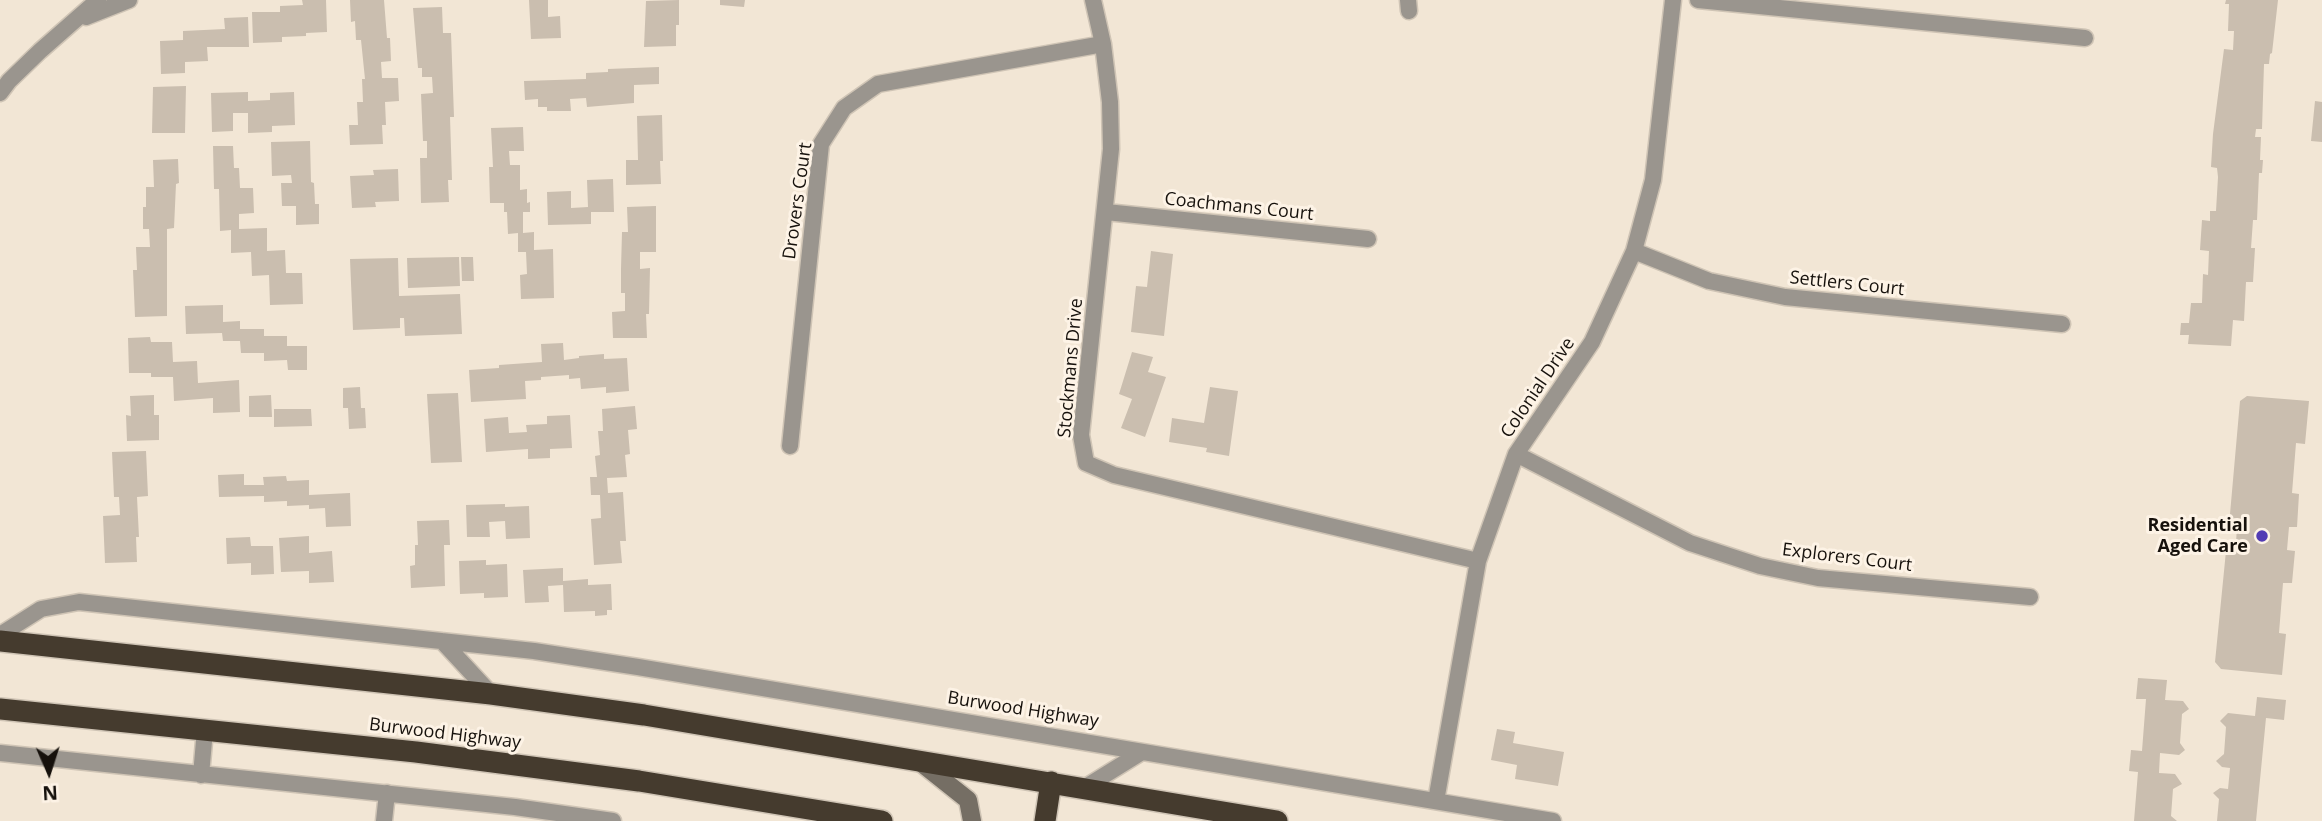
<!DOCTYPE html>
<style>
body{margin:0}
#map{position:relative;width:2322px;height:821px;overflow:hidden;background:#f2e6d5;font-family:"Open Sans",sans-serif}
canvas{display:block}
.north{position:absolute;left:14px;top:737px;width:70px;height:70px;-webkit-text-stroke:5px #fdf3e6;paint-order:stroke;rotate:177deg;font-size:19px;font-weight:700;line-height:28px;text-align:center;color:#16110c}
.north::after{content:'';display:block;margin:auto;width:24px;height:32px;background:#16110c;clip-path:polygon(50% 0,100% 100%,50% 72%,0 100%)}
</style>
<div id="map">
<canvas width="2322" height="821"></canvas>
<div class="north">N</div>
</div>
<script>
const ctx = document.querySelector('canvas').getContext('2d');
ctx.lineJoin = 'round';
function paint(path, color) {
  ctx.fillStyle = color;
  ctx.fill(path, 'evenodd');
}
function toPath(rows) {
  const path = new Path2D();
  for (const r of rows) {
    path.moveTo(r[0], r[1]);
    for (let i = 2; i < r.length; i += 2) path.lineTo(r[i], r[i + 1]);
  }
  return path;
}
function trace(path, color, width, dash) {
  ctx.strokeStyle = color;
  ctx.lineWidth = width;
  ctx.lineCap = dash ? 'butt' : 'round';
  ctx.setLineDash(dash || []);
  ctx.stroke(path);
}
function drawText(font, color, halo, rows, align = 'center') {
  ctx.font = font + ' "Open Sans",sans-serif';
  ctx.lineWidth = 6;
  ctx.setLineDash([]);
  ctx.textBaseline = 'middle';
  ctx.strokeStyle = halo;
  ctx.fillStyle = color;
  for (const [text, x, y, turn = 0] of rows) {
    ctx.save();
    ctx.translate(x, y);
    ctx.rotate((+turn || 0) * Math.PI / 180);
    ctx.textAlign = isNaN(turn) ? turn : align;
    if (halo) ctx.strokeText(text, 0, 0);
    ctx.fillText(text, 0, 0);
    ctx.restore();
  }
}
const building = toPath([
 [302,0,326,0,327,32,306,33,306,36,282,37,282,42,253,43,252,12,280,12,280,6,303,5],
 [350,0,384,0,387,38,390,38,391,61,381,62,382,78,398,78,399,101,385,102,386,125,382,125,383,144,350,145,349,125,358,125,357,102,363,102,362,79,365,79,361,40,356,40,355,21,351,22],
 [529,0,548,0,548,17,560,16,561,38,531,39],
 [679,0,679,25,676,25,676,46,644,47,646,1],
 [720,0,745,0,744,7,720,5],
 [2226,0,2278,0,2272,53,2270,54,2269,64,2264,64,2262,129,2256,129,2255,137,2261,137,2260,160,2263,160,2262,173,2259,173,2257,220,2253,220,2251,248,2255,248,2253,282,2246,282,2244,321,2233,320,2231,346,2188,344,2189,335,2180,335,2181,323,2189,323,2191,303,2202,303,2203,274,2208,275,2209,251,2200,250,2202,220,2210,221,2210,211,2216,211,2218,177,2217,168,2211,167,2213,134,2224,49,2233,50,2234,31,2228,31,2229,4,2225,4],
 [442,7,443,33,451,33,454,117,450,117,452,180,448,180,449,202,421,203,420,158,427,158,427,141,423,141,421,94,433,93,432,77,422,77,422,68,418,68,413,8],
 [248,17,249,47,207,47,208,61,185,62,185,73,161,74,160,41,183,40,183,31,225,29,224,18],
 [659,67,659,84,634,85,634,103,587,107,586,98,570,99,571,111,547,111,547,107,538,107,538,99,525,100,524,81,586,79,586,73,608,72,608,69],
 [186,86,185,133,152,133,153,87],
 [248,92,248,101,270,100,270,93,294,92,295,125,272,126,272,132,248,133,248,113,233,113,233,131,212,132,211,93],
 [2315,101,2322,102,2322,142,2311,141],
 [662,115,663,161,660,161,661,184,626,185,626,160,638,160,637,116],
 [523,127,524,151,509,151,510,165,520,165,520,190,527,189,527,203,530,202,530,212,523,212,523,233,534,232,534,250,553,249,554,298,521,299,520,275,527,274,526,252,518,252,518,233,508,234,507,212,504,212,504,203,490,203,489,167,493,167,491,128],
 [310,141,311,182,314,183,315,204,319,204,319,224,296,225,296,206,282,206,281,183,292,183,291,175,272,176,271,142],
 [213,146,233,146,234,168,239,168,240,188,253,188,254,213,239,214,239,229,267,228,267,251,285,250,286,273,302,273,303,304,270,305,269,275,252,276,251,252,231,253,231,230,220,231,219,189,214,189],
 [178,159,179,183,176,184,174,228,167,229,167,316,135,317,133,270,137,270,136,247,150,247,149,229,143,229,143,207,146,207,146,187,154,187,153,160],
 [398,169,399,201,375,202,376,207,352,208,350,176,374,175,373,170],
 [613,179,614,212,591,212,591,224,548,225,547,192,571,191,571,208,588,207,587,180],
 [656,206,656,252,640,252,640,269,650,268,649,314,646,314,647,338,613,338,612,312,625,311,625,293,621,293,621,269,622,232,628,232,627,207],
 [1151,251,1173,254,1164,336,1131,332,1136,286,1147,287],
 [459,257,460,286,408,288,407,258],
 [461,257,473,257,474,281,462,281],
 [398,258,399,296,460,294,462,334,405,336,404,318,400,318,400,328,353,330,350,259],
 [223,305,223,322,240,321,240,329,264,329,264,336,287,336,287,346,307,346,307,370,288,370,287,360,264,361,264,353,241,353,240,341,223,341,222,333,186,334,185,306],
 [150,337,151,342,172,342,173,362,197,361,198,383,239,380,240,412,213,413,213,398,174,401,173,377,151,377,151,373,129,373,128,338],
 [563,343,564,360,579,358,579,356,604,354,604,359,627,358,629,391,606,393,606,387,581,389,580,378,569,379,569,375,541,377,541,380,525,381,526,399,471,402,469,370,499,368,499,365,542,362,541,344],
 [1132,352,1153,357,1148,372,1166,377,1145,437,1121,428,1132,399,1119,394],
 [360,387,361,408,365,408,366,428,349,429,348,408,343,408,343,388],
 [1210,387,1238,391,1229,456,1206,452,1207,448,1169,442,1172,418,1204,423],
 [458,393,462,462,431,463,427,394],
 [154,395,154,415,159,415,159,440,127,441,126,415,131,416,130,396],
 [271,395,272,417,249,417,249,396],
 [2247,396,2309,401,2305,444,2296,443,2292,493,2299,494,2297,527,2289,527,2287,550,2295,551,2292,583,2283,583,2279,633,2286,634,2282,675,2221,669,2215,662,2226,551,2236,544,2237,524,2230,514,2240,401],
 [635,406,637,429,628,430,630,454,625,455,627,477,607,478,608,493,623,492,626,541,620,541,622,563,594,565,591,519,601,518,600,495,591,495,590,477,597,477,595,456,600,455,598,431,603,431,602,409],
 [274,409,311,409,312,426,274,427],
 [570,415,572,448,550,449,550,458,528,459,528,449,486,452,484,419,508,417,509,433,527,432,526,425,547,424,547,416],
 [146,451,148,496,137,497,139,537,136,537,137,562,105,563,103,516,120,515,119,497,114,497,112,452],
 [244,474,244,485,264,485,263,477,286,476,287,481,309,480,309,495,350,493,351,526,326,527,325,508,309,509,309,505,287,506,287,501,264,502,264,496,219,497,218,475],
 [505,504,505,507,529,506,530,538,506,539,505,521,489,522,490,537,467,537,466,505],
 [449,520,450,545,444,545,445,586,411,588,410,566,415,565,415,545,418,545,417,521],
 [309,536,309,553,332,551,334,582,309,583,309,571,281,572,279,538],
 [250,537,251,546,273,546,274,574,251,575,251,563,227,564,226,538],
 [486,560,486,565,507,564,508,597,484,598,484,593,460,594,459,561],
 [563,568,563,581,588,579,588,585,611,584,612,610,607,610,607,615,595,616,595,611,564,612,563,585,548,586,549,602,525,603,523,570],
 [2138,678,2167,680,2165,700,2183,701,2189,709,2182,714,2180,743,2185,750,2179,755,2160,753,2159,773,2175,774,2182,784,2173,789,2171,816,2177,821,2134,821,2138,772,2129,771,2131,750,2142,751,2146,699,2136,699],
 [2257,697,2286,700,2284,720,2266,718,2256,821,2217,821,2219,799,2213,793,2220,788,2228,789,2230,768,2222,767,2216,761,2224,754,2226,727,2220,721,2228,713,2255,716],
 [1497,729,1515,732,1513,743,1564,752,1558,786,1515,779,1517,765,1491,760]
]);
const street = toPath([
 [1093,0,1103,44,1110,102,1111,149,1081,435,1086,463,1114,475,1478,561],
 [1408,0,1409,11],
 [1698,0,2085,38],
 [86,17,129,0],
 [0,93,9,81,40,51,98,0],
 [1106,212,1368,239],
 [1634,251,1709,281,1785,297,2062,324],
 [790,446,821,144,844,108,878,84,1103,44],
 [1516,454,1690,543,1760,566,1818,578,2030,597],
 [0,635,41,609,79,602,534,651,638,667,1553,821],
 [442,641,491,694],
 [0,753,515,807,613,821],
 [201,775,205,730],
 [1084,788,1142,752],
 [1436,801,1478,561,1516,454,1592,342,1634,251,1653,180,1673,0],
 [384,821,387,793]
]);
const secondary = toPath([
 [919,761,968,800,972,821]
]);
const highway = toPath([
 [0,641,491,694,644,715,1277,821],
 [0,709,416,752,639,781,882,821],
 [1045,821,1051,782]
]);
const markers = [
 [2262,536,7,"#523cb4"]
];
const streetNames = [
 ["Drovers Court",798,201,-82],
 ["Coachmans Court",1239,207,6],
 ["Settlers Court",1847,284,6],
 ["Stockmans Drive",1071,368,-85],
 ["Colonial Drive",1538,388,-56],
 ["Explorers Court",1847,558,7],
 ["Burwood Highway",1023,710,9],
 ["Burwood Highway",445,734,7]
];
const poiNames = [
 ["Residential",2248,526],
 ["Aged Care",2248,547]
];
paint(building, '#cabeaf');
trace(street, '#cfc4b5', 19);
trace(secondary, '#cfc4b5', 21);
trace(highway, '#cfc4b5', 24);
trace(street, '#9a958e', 16);
trace(secondary, '#756e64', 18);
trace(highway, '#453b2e', 21);
for (const [x, y, r, color] of markers) {
  const dot = new Path2D();
  dot.arc(x, y, r, 0, 2 * Math.PI);
  ctx.fillStyle = color;
  ctx.fill(dot);
  trace(dot, '#fdf3e6', 2.5);
}
drawText('18px', '#16110c', '#fdf3e6', streetNames);
drawText('bold 18px', '#16110c', '#fdf3e6', poiNames, 'right');
</script>
